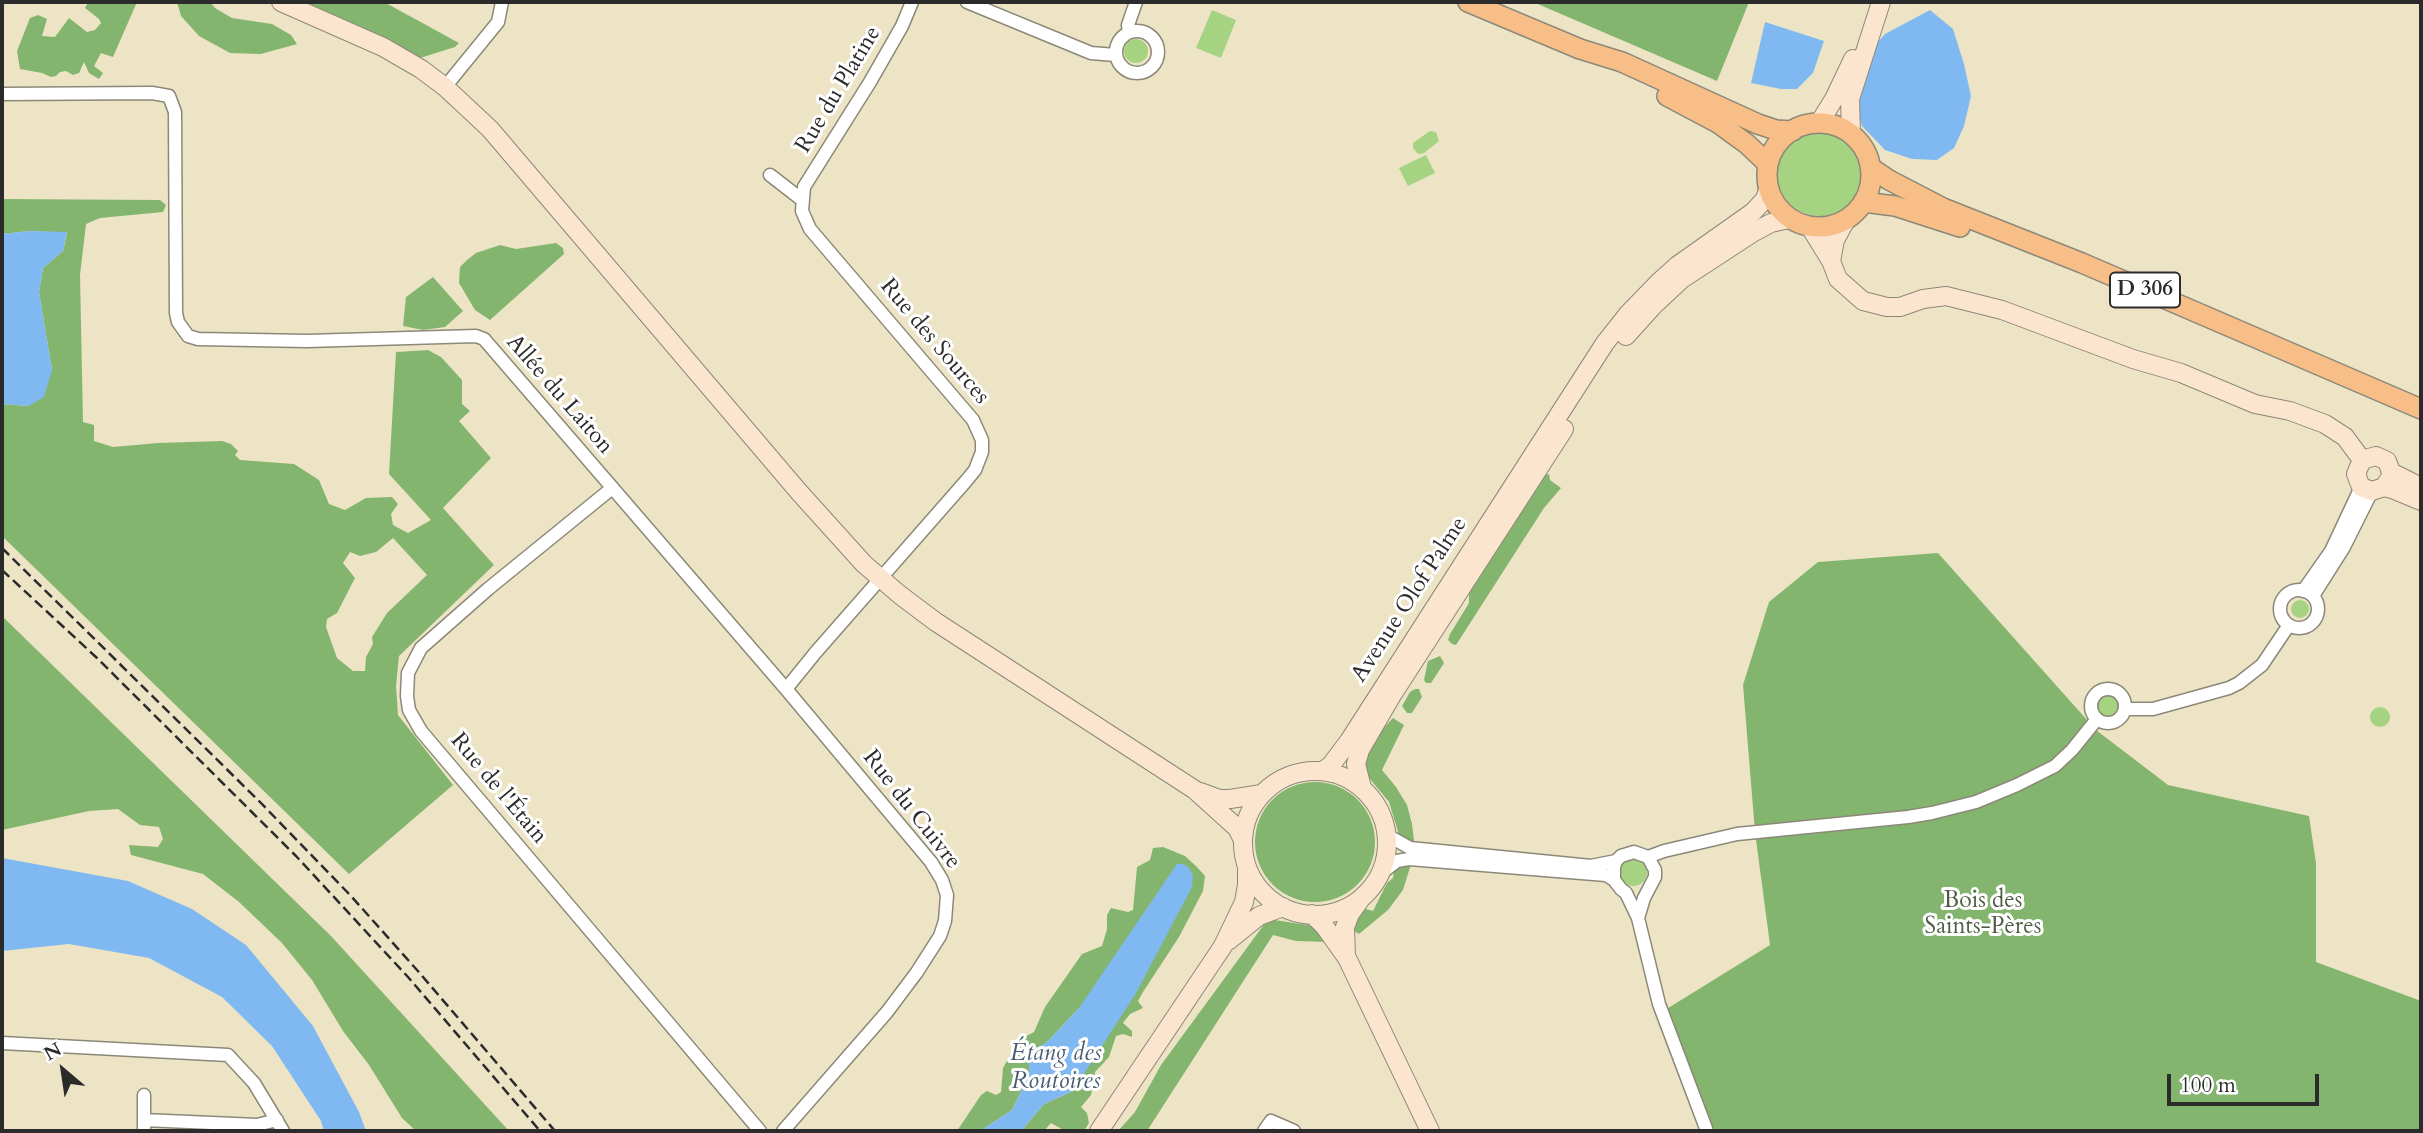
<!DOCTYPE html>
<meta charset="utf-8">
<style>
body{margin:0}
#map{position:relative;width:2423px;height:1133px;overflow:hidden;background:#ede4c6;font-family:Cardo,serif}
canvas{display:block}
.frame{position:absolute;inset:0;border:4px solid #2b2b2b;pointer-events:none}
.north{position:absolute;left:28px;top:1035px;width:70px;height:70px;-webkit-text-stroke:5px #fff;paint-order:stroke;rotate:331deg;font-size:19px;font-weight:700;line-height:28px;text-align:center;color:#2b2b2b}
.north::after{content:'';display:block;margin:auto;width:24px;height:32px;background:#2b2b2b;clip-path:polygon(50% 0,100% 100%,50% 72%,0 100%)}
.scale{position:absolute;left:2167px;top:1074px;width:152px;height:32px;box-sizing:border-box;border:4px solid #2b2b2b;border-top:0;padding-left:9px;font-size:21px;line-height:24px;white-space:nowrap;color:#2b2b2b;-webkit-text-stroke:5px #fff;paint-order:stroke}
</style>
<div id="map">
<canvas width="2423" height="1133"></canvas>
<div class="frame"></div>
<div class="north">N</div>
<div class="scale">100 m</div>
</div>
<script>
const ctx = document.querySelector('canvas').getContext('2d');
ctx.lineJoin = 'round';
function paint(path, color) {
  ctx.fillStyle = color;
  ctx.fill(path, 'evenodd');
}
function toPath(rows) {
  const path = new Path2D();
  for (const r of rows) {
    if (r.length === 3) {
      path.moveTo(r[0] + r[2], r[1]);
      path.arc(r[0], r[1], r[2], 0, 2 * Math.PI);
      continue;
    }
    path.moveTo(r[0], r[1]);
    for (let i = 2; i < r.length; i += 2) path.lineTo(r[i], r[i + 1]);
  }
  return path;
}
function trace(path, color, width, dash) {
  ctx.strokeStyle = color;
  ctx.lineWidth = width;
  ctx.lineCap = dash ? 'butt' : 'round';
  ctx.setLineDash(dash || []);
  ctx.stroke(path);
}
function drawText(font, color, halo, rows, align = 'center') {
  ctx.font = font + ' Cardo,serif';
  ctx.lineWidth = 6;
  ctx.setLineDash([]);
  ctx.textBaseline = 'middle';
  ctx.strokeStyle = halo;
  ctx.fillStyle = color;
  for (const [text, x, y, turn = 0] of rows) {
    ctx.save();
    ctx.translate(x, y);
    ctx.rotate((+turn || 0) * Math.PI / 180);
    ctx.textAlign = isNaN(turn) ? turn : align;
    if (halo) ctx.strokeText(text, 0, 0);
    ctx.fillText(text, 0, 0);
    ctx.restore();
  }
}
const green = toPath([
 [1212,10,1236,20,1221,58,1196,48],
 [1136,51,12],
 [1820,173,43],
 [1430,131,1436,132,1439,141,1424,153,1418,154,1413,148,1413,143],
 [1426,155,1435,173,1408,186,1399,168],
 [2300,609,9],
 [2108,706,12],
 [2380,717,10],
 [1633,872,14]
]);
const forest = toPath([
 [88,2,137,2,113,57,101,53,94,66,103,73,99,79,89,73,84,62,79,73,73,75,66,71,60,72,56,76,51,77,42,73,20,69,17,51,30,18,38,15,47,19,42,36,55,37,69,18,87,32,95,30,101,23,99,19,85,8],
 [177,2,210,2,215,8,232,18,272,24,291,35,297,44,261,54,230,53,199,36,181,16],
 [306,2,384,2,459,43,455,47,420,58],
 [1533,2,1749,2,1717,81],
 [2,199,160,200,166,205,163,212,100,218,86,224,80,275,83,422,94,425,94,441,113,447,158,443,222,441,231,444,238,451,235,455,240,460,294,464,319,480,329,504,345,510,366,498,392,497,398,504,391,514,393,525,408,533,431,520,389,474,396,352,428,350,441,357,462,380,462,404,470,411,459,421,491,458,443,508,494,565,399,656,396,686,398,715,453,785,349,874,2,536,2,404,28,406,52,370,39,292,43,268,63,251,67,233,30,231,2,234],
 [393,538,427,575,387,613,372,637,373,644,366,657,365,671,353,671,337,658,326,627,327,619,337,613,355,578,343,563,350,552,360,556,376,552],
 [556,243,563,248,564,254,490,320,475,310,459,283,460,267,467,260,476,253,500,245,516,249],
 [433,277,463,311,445,327,423,330,403,326,406,297],
 [1549,474,1550,480,1561,488,1544,508,1456,645,1452,644,1448,640,1450,634,1469,603,1469,590,1544,475],
 [1938,553,2096,730,2168,785,2309,816,2316,863,2316,962,2421,1001,2421,1131,1710,1131,1665,1010,1770,945,1755,832,1743,685,1769,602,1818,562],
 [2,616,331,936,509,1131,416,1131,402,1118,369,1065,343,1031,312,980,282,943,239,902,203,874,131,855,129,845,158,847,163,839,159,827,140,825,118,809,89,811,2,830],
 [1440,656,1444,663,1431,683,1426,683,1424,680,1428,661],
 [1415,689,1419,689,1422,697,1412,713,1407,713,1402,706,1410,692],
 [1393,718,1404,725,1382,770,1396,787,1407,805,1412,824,1414,841,1410,843,1400,838,1389,802,1365,773,1362,759,1374,738],
 [1315,842,60],
 [1163,847,1185,856,1197,867,1205,876,1203,891,1179,937,1143,992,1138,1001,1143,1008,1130,1014,1123,1023,1132,1031,1132,1037,1123,1034,1116,1036,1109,1057,1095,1072,1091,1095,1081,1107,1087,1113,1089,1123,1084,1131,1065,1131,1051,1123,1044,1131,1021,1131,1044,1104,1073,1091,1079,1008,1047,1042,1036,1049,1029,1061,1029,1076,1012,1110,980,1131,957,1131,981,1095,987,1091,996,1095,1001,1092,1003,1068,1012,1052,1021,1039,1034,1032,1045,1007,1082,954,1102,946,1107,929,1107,915,1111,908,1128,912,1133,910,1137,867,1150,860,1153,848],
 [1412,861,1403,890,1388,910,1359,934,1354,931,1352,929,1359,913,1366,909,1373,911,1387,883,1393,878,1395,863],
 [1268,919,1321,927,1327,942,1296,941,1273,935,1147,1131,1118,1131,1135,1112,1161,1065]
]);
const water = toPath([
 [1930,10,1953,29,1964,64,1971,96,1964,126,1954,148,1937,160,1912,159,1885,150,1862,126,1856,106,1870,51,1885,34],
 [1765,22,1824,41,1813,73,1797,89,1781,89,1751,83],
 [30,231,67,232,63,251,43,268,39,292,52,370,44,397,28,406,2,404,2,234],
 [2,858,128,881,192,909,246,945,313,1026,359,1112,366,1131,324,1131,321,1121,272,1046,222,997,149,958,69,944,2,951],
 [1177,864,1183,864,1189,868,1193,875,1192,887,1136,993,1073,1091,1044,1104,1021,1131,980,1131,1012,1110,1029,1076,1029,1061,1036,1049,1047,1042,1079,1008]
]);
const street = toPath([
 [967,2,1091,53,1115,55],
 [1137,52,21],
 [1129,32,1128,25,1136,2],
 [445,87,498,22,502,2],
 [2,94,152,93,169,96,175,112,176,313,178,322,188,336,198,339,307,341,476,336,484,339,786,689,931,862,942,880,947,895,945,921,940,936,917,972,887,1012,783,1131],
 [770,175,801,199],
 [611,489,488,589,421,648,408,673,407,696,409,710,421,731,760,1131],
 [2299,609,19],
 [2303,591,2331,551,2361,487],
 [2313,596,2344,547,2372,491],
 [2108,706,17],
 [786,689,816,652,966,481,975,470,982,452,982,440,973,420,810,229,802,211,804,187,870,82,902,26,912,2],
 [2125,709,2153,709,2229,688,2239,683,2262,665,2289,625],
 [1387,835,1410,848,1591,866,1616,861],
 [1648,857,1664,851,1737,834,1908,817,1932,813,1976,802,2017,785,2055,766,2072,750,2097,719],
 [1379,875,1397,861,1409,859,1606,875,1614,880],
 [1638,918,1644,898,1655,877,1655,870,1648,857,1634,852,1621,856,1616,861,1614,867,1614,880,1621,889,1626,893,1638,918,1659,1004,1707,1131],
 [2,1043,228,1055,254,1083,283,1131],
 [144,1095,144,1131],
 [144,1120,257,1125,277,1120],
 [1264,1131,1271,1121,1294,1131]
]);
const secondary = toPath([
 [281,2,383,47,421,69,445,87,490,129,799,492,864,564,900,595,936,622,1195,790,1237,828,1243,840],
 [1819,123,1834,99,1853,59],
 [1851,133,1850,99,1881,2],
 [1810,227,1831,261,1838,279,1863,301,1887,307,1900,307,1923,299,1946,296,2002,310,2133,359,2181,373,2255,404,2290,411,2325,424,2345,437,2362,460],
 [1831,261,1835,240,1846,220],
 [1626,336,1653,306,1682,279,1754,232,1771,223,1789,219],
 [2391,472,2421,487],
 [2384,487,2390,478,2391,472,2387,461,2376,456,2362,460,2356,474,2361,487,2372,491,2384,487,2392,489,2421,501],
 [1323,771,1331,765,1349,741,1605,343,1628,314,1659,282,1678,265,1753,212,1765,199,1768,190],
 [1315,843,72],
 [1362,788,1356,764,1360,750,1392,695,1564,429],
 [1200,792,1219,799,1230,799,1262,794],
 [1312,914,1325,927,1347,958,1430,1131],
 [1228,941,1259,916,1283,907],
 [1346,955,1345,927,1350,914,1360,900],
 [1099,1131,1223,946,1244,902,1247,885,1247,870]
]);
const primary = toPath([
 [1468,2,1580,49,1622,62,1758,124,1776,130,1793,131],
 [1667,96,1718,123,1747,144,1768,164],
 [1819,175,52],
 [1870,167,1889,180,1943,208,2082,263,2421,409],
 [1863,202,1895,206,1960,227]
]);
const rail = toPath([
 [2,548,259,801,351,896,417,970,555,1131],
 [2,570,97,658,296,856,408,977,540,1131]
]);
const shields = [
 [2145,290,70]
];
const shieldNames = [
 ["D 306",2145,290]
];
const streetNames = [
 ["Rue du Platine",839,90,-59],
 ["Rue des Sources",934,342,50],
 ["Allée du Laiton",559,395,49],
 ["Avenue Olof Palme",1410,600,-57],
 ["Rue de l'Étain",498,789,50],
 ["Rue du Cuivre",911,810,52]
];
const parkNames = [
 ["Bois des",1983,902],
 ["Saints-Pères",1983,928]
];
const waterNames = [
 ["Étang des",1056,1054],
 ["Routoires",1056,1082]
];
paint(green, '#a5d381');
paint(forest, '#84b56f');
paint(water, '#80b9f1');
trace(street, '#8c8878', 15);
trace(secondary, '#8c8878', 20);
trace(primary, '#8c8878', 22);
trace(street, '#fff', 12);
trace(secondary, '#fce5cf', 18);
trace(primary, '#f7be88', 19);
trace(rail, '#2b2b2b', 2.5, [10, 5]);
for (const [x, y, w] of shields) {
  const box = new Path2D();
  box.roundRect(x - w / 2, y - 17.5, w, 35, 5);
  ctx.fillStyle = '#fff';
  ctx.fill(box);
  trace(box, '#2b2b2b', 2);
}
drawText('bold 21px', '#2b2b2b', null, shieldNames);
drawText('23px', '#2b2b2b', '#fff', streetNames);
drawText('23px', '#505d45', '#fff', parkNames);
drawText('italic 24px', '#495d70', '#fff', waterNames);
</script>
